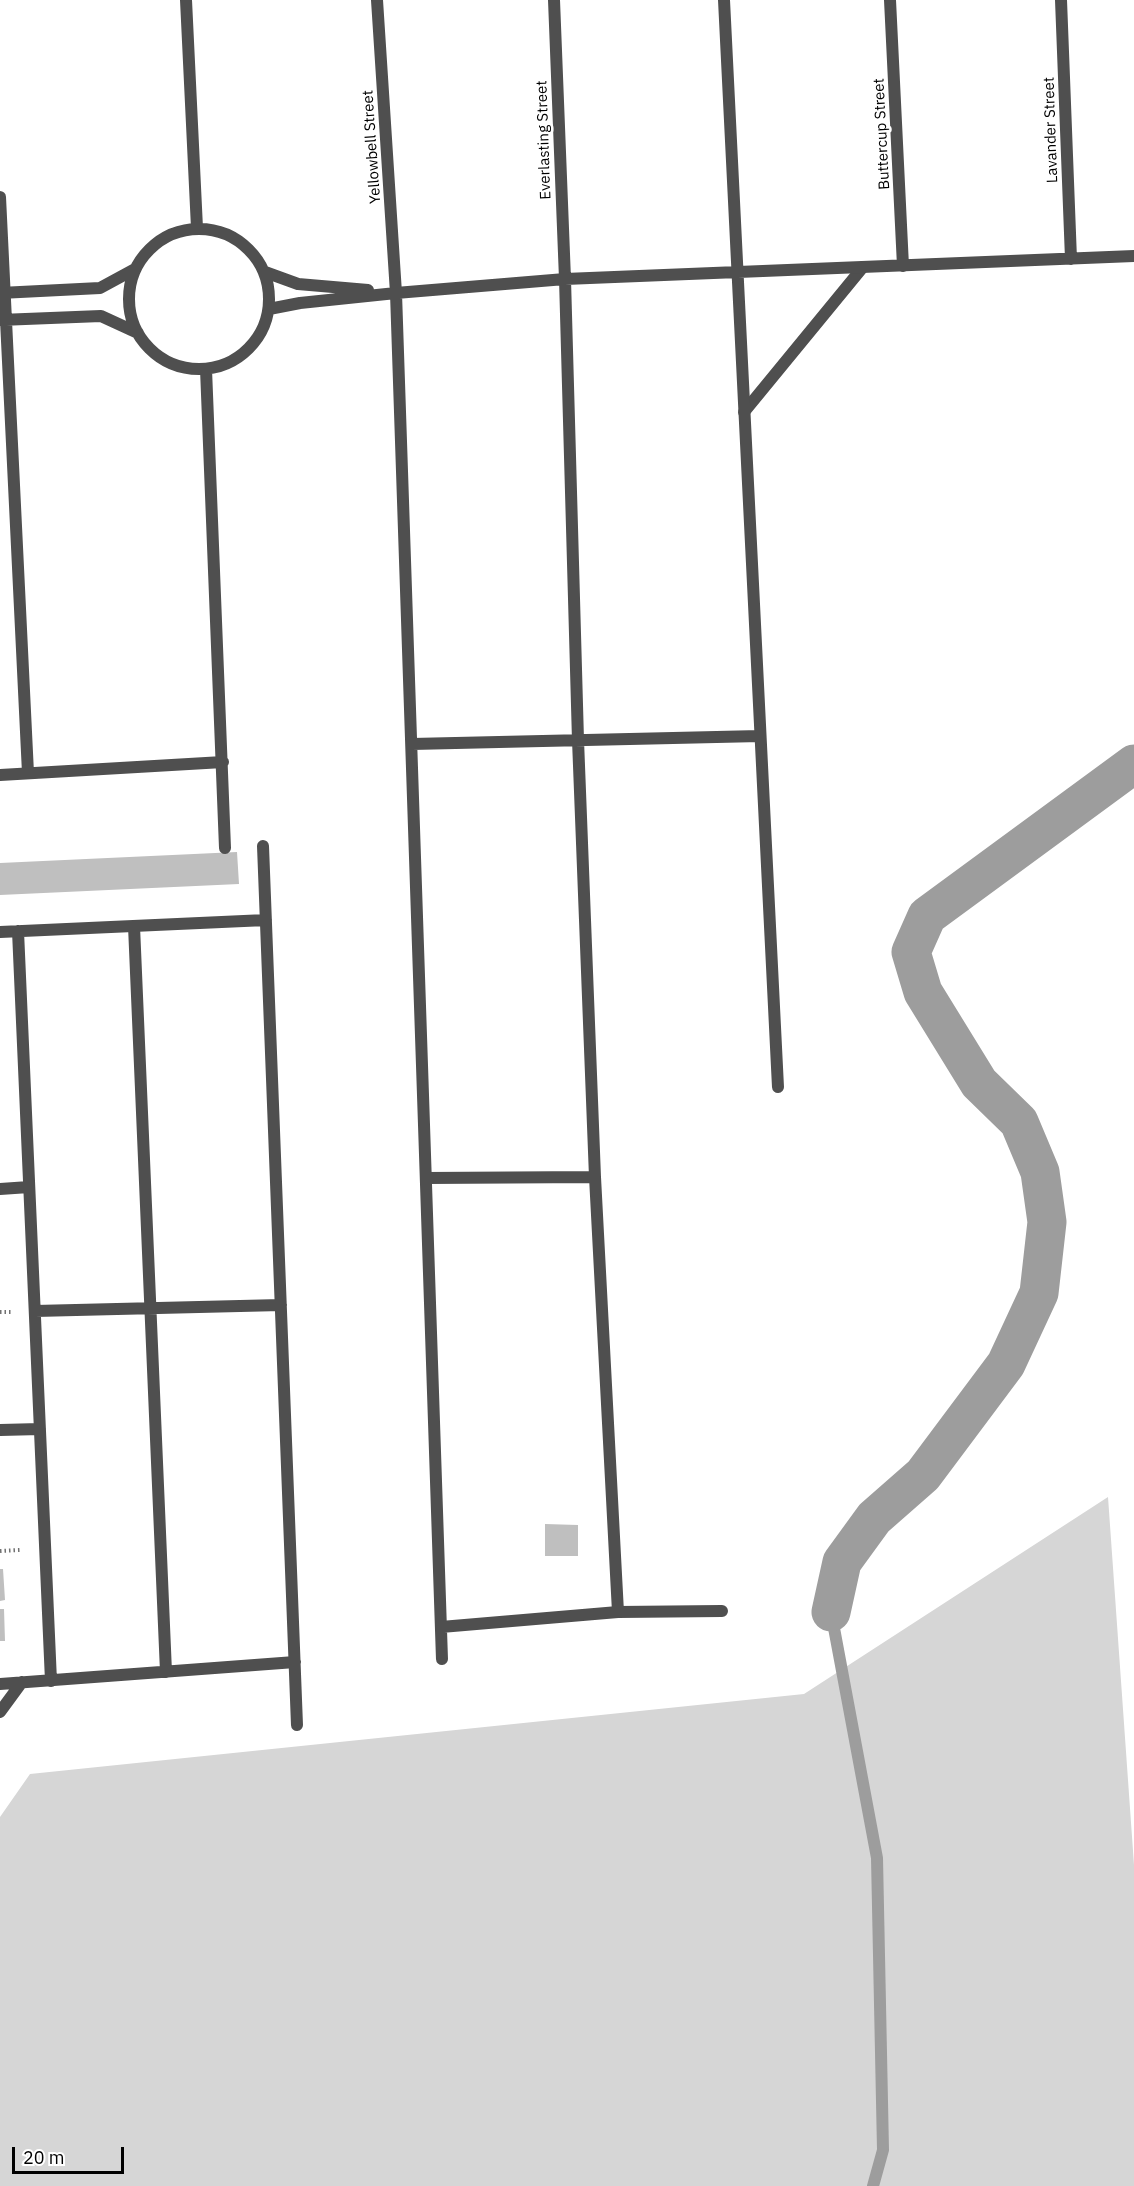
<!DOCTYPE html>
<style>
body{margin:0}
#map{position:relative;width:1134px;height:2186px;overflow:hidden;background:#fff;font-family:"IBM Plex Sans",sans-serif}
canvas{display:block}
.scale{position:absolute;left:12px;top:2147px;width:112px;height:27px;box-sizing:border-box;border:3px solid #000;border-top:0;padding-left:8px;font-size:18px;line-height:21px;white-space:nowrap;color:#000;-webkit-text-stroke:4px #fff;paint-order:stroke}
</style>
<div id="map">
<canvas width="1134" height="2186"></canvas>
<div class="scale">20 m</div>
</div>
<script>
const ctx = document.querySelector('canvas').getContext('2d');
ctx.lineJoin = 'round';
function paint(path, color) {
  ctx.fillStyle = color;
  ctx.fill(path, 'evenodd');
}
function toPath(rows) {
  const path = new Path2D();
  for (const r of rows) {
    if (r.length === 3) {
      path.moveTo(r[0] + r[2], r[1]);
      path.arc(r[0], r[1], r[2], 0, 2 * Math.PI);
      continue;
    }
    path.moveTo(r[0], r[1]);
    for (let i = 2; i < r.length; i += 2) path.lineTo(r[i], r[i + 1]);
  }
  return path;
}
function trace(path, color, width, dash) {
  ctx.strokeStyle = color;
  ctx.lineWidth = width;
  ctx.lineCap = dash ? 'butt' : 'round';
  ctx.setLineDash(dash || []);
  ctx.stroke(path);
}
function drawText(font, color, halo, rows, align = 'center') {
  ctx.font = font + ' "IBM Plex Sans",sans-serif';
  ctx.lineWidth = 5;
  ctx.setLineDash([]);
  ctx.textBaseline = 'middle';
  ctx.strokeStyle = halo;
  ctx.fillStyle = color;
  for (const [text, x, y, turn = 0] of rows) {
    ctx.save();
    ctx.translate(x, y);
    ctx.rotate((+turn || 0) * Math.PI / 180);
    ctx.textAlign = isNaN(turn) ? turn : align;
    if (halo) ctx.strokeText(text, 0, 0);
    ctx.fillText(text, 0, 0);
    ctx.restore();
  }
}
const green = toPath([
 [1108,1497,1134,1865,1134,2186,0,2186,0,1817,30,1774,804,1694]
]);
const stream = toPath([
 [831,1612,877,1858,883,2150,873,2186]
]);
const canal = toPath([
 [831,1612,842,1562,874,1518,923,1475,1006,1364,1039,1293,1047,1222,1040,1172,1019,1122,979,1083,923,992,911,952,927,916,1134,764]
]);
const building = toPath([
 [237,852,239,884,0,895,0,863],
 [545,1524,578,1525,578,1556,545,1556],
 [0,1569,3,1569,5,1600,0,1601],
 [0,1609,4,1609,5,1641,0,1641]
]);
const path = toPath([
 [0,1312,11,1312],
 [0,1551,20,1550]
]);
const lane = toPath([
 [744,412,863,267]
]);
const street = toPath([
 [186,0,197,228],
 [377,0,396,293,442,1659],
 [554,0,565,279,578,740,595,1177,618,1612],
 [724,0,778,1087],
 [890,0,903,266],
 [1061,0,1071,259],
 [0,197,28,773],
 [199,299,70],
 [265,272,298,284,368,290],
 [0,293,100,288,135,269],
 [269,309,300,303,396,293,565,279,1134,256],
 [0,320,101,316,138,333],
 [206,369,225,848],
 [412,744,760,736],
 [0,775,223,762],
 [263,846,297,1725],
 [134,926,166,1672],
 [18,931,51,1681],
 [0,932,266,920],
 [426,1178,595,1177],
 [0,1189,29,1187],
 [35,1311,281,1305],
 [0,1430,40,1429],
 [441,1627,618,1612,722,1611],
 [0,1684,295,1662],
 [0,1712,22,1682]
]);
const streetNames = [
 ["Lavander Street",1051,130,-92],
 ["Buttercup Street",882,134,-93],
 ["Everlasting Street",544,140,-92],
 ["Yellowbell Street",372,147,-94]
];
paint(green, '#d6d6d6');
trace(stream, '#9d9d9d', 12);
trace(canal, '#9d9d9d', 39);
paint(building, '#bfbfbf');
trace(path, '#717171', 4, [1.5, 3]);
trace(lane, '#4f4f4f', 12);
trace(street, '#4f4f4f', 12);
drawText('15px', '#000', '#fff', streetNames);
</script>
